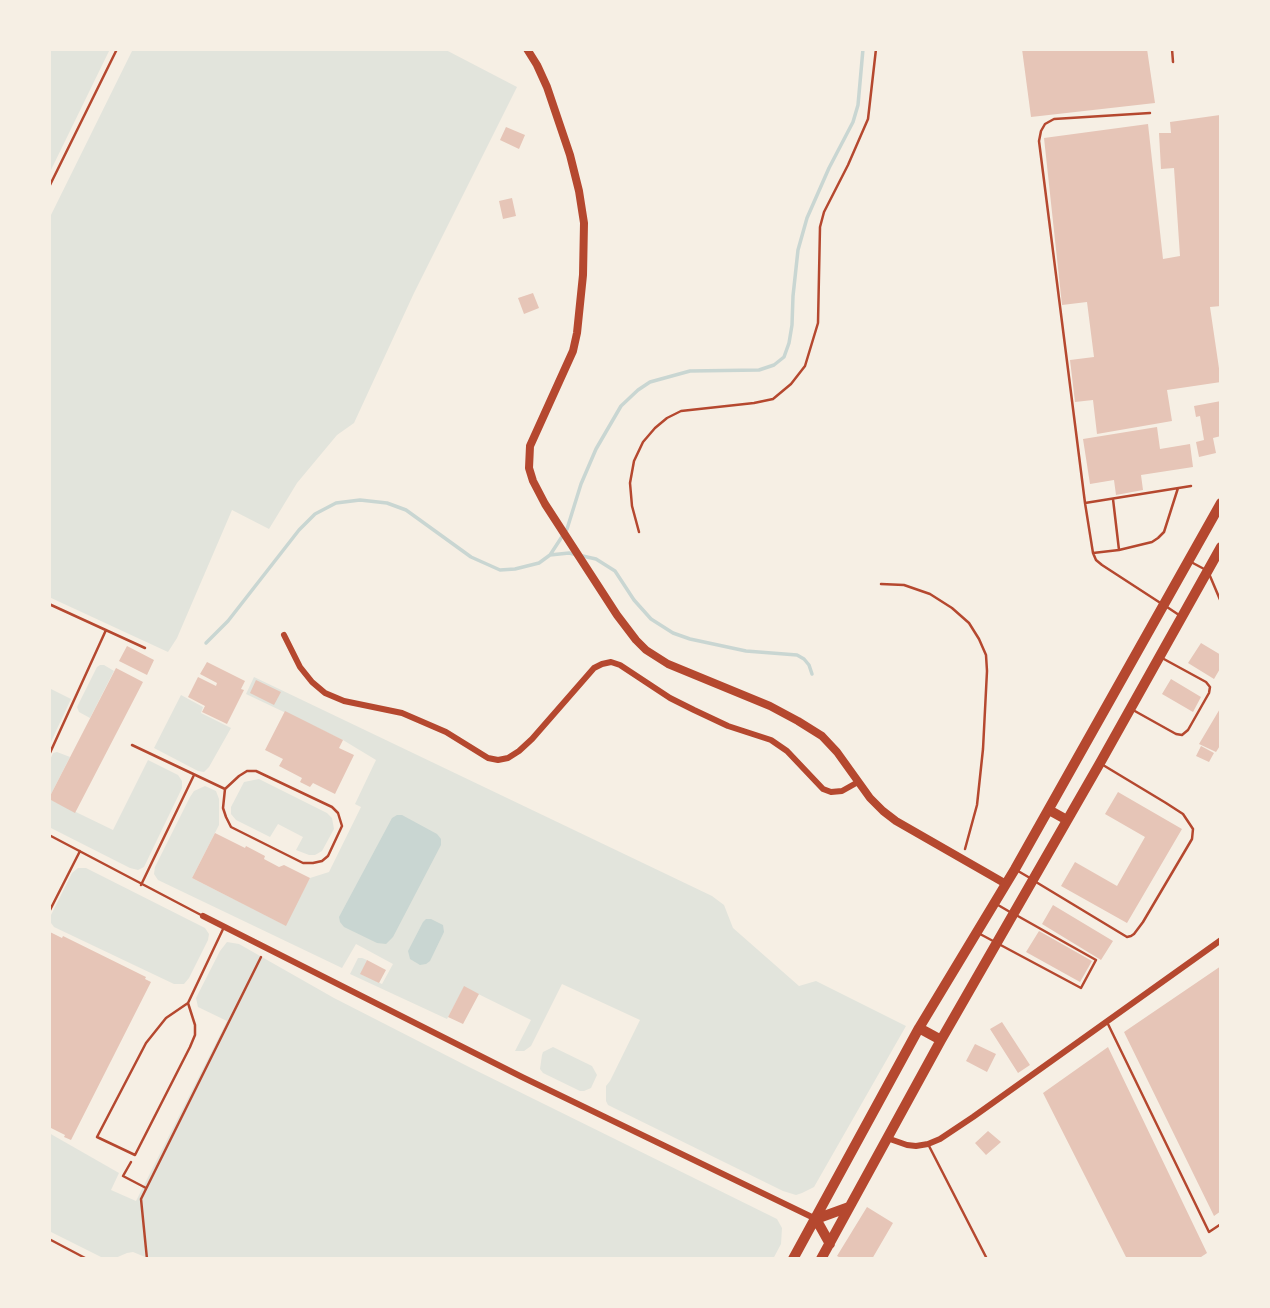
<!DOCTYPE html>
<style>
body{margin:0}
#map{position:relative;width:1270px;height:1308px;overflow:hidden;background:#f6efe4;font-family:Jost,sans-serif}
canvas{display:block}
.frame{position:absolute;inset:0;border:51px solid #f6efe4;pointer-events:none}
</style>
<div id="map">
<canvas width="1270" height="1308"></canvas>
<div class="frame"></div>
</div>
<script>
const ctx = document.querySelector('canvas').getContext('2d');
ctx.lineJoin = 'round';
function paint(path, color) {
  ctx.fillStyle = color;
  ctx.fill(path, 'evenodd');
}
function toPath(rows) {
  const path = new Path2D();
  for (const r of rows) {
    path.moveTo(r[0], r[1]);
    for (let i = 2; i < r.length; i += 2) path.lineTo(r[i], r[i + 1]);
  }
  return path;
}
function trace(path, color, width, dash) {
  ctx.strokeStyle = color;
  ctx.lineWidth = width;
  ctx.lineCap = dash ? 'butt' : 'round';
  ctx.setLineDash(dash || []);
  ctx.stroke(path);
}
const green = toPath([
 [49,49,110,49,49,174],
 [133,49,444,49,517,87,414,293,354,423,337,435,297,483,269,529,232,510,177,638,168,652,49,597,49,219],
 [100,665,104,665,114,671,90,718,79,712,77,707,97,667],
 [254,677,712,896,724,905,733,928,799,986,816,981,906,1026,814,1187,802,1193,796,1195,783,1191,608,1105,606,1101,606,1086,610,1081,640,1020,562,984,531,1046,524,1051,515,1051,531,1020,464,987,447,1019,350,974,358,958,362,958,367,960,361,974,382,984,393,964,356,944,342,968,158,880,154,874,155,867,190,797,194,791,205,786,216,791,219,799,219,825,192,878,285,925,310,878,329,872,361,807,355,804,376,760,343,740,246,694],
 [49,688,71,699,49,746],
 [181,695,203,707,201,713,231,728,209,767,204,772,198,771,154,748],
 [57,752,70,757,49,798,49,762,53,753],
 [148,760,178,775,182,781,182,788,144,867,138,870,130,868,49,827,49,799,113,830],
 [259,779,327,813,332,818,334,829,322,851,315,855,309,855,296,850,303,837,278,824,270,837,236,820,231,814,231,807,244,782],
 [78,868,86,868,205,928,209,934,208,940,189,978,184,984,174,984,54,927,51,923,50,917,72,873],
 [227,942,239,944,334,998,469,1067,777,1219,782,1228,781,1244,773,1259,150,1259,133,1252,127,1253,113,1259,105,1259,49,1231,49,1133,119,1173,111,1190,136,1201,227,1021,198,1007,196,998,220,951],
 [553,1047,592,1066,597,1075,591,1088,584,1091,580,1091,543,1073,540,1069,542,1055,543,1052]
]);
const water = toPath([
 [397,815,402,815,437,834,441,839,441,845,393,937,386,944,377,943,344,927,340,922,339,917,392,818],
 [426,919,431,919,443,925,444,932,430,961,426,964,420,965,410,959,408,951,423,922]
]);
const stream = toPath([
 [550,555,569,553,596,559,615,571,634,600,651,619,673,633,690,639,746,651,797,655,804,659,809,665,812,674],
 [206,643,228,621,299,530,315,514,336,503,360,500,387,503,406,510,471,557,500,570,515,569,539,563,550,555,567,529,581,484,596,449,621,406,638,390,650,382,690,371,759,370,774,365,784,357,789,343,792,325,793,296,798,250,807,218,829,168,853,122,858,105,863,49]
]);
const building = toPath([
 [1022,49,1147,49,1155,103,1031,117],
 [1220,115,1221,306,1210,307,1221,382,1167,390,1172,421,1097,434,1093,400,1075,402,1070,360,1094,357,1087,302,1062,305,1044,138,1148,124,1163,259,1180,256,1174,168,1161,169,1159,133,1171,133,1170,122],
 [506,127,525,135,519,149,500,140],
 [512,198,516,216,503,219,499,201],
 [533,293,539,308,524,314,518,298],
 [1221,401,1221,436,1213,438,1216,453,1199,457,1196,442,1204,440,1200,416,1196,417,1194,406],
 [1157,427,1160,449,1190,444,1193,467,1141,475,1143,490,1116,495,1114,480,1090,484,1083,439],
 [1201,643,1221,655,1221,667,1214,679,1188,663],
 [127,646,154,660,147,675,119,661],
 [207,662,245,681,241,689,244,690,227,724,202,712,205,706,188,697,198,677,216,686,217,683,200,674],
 [116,668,143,682,75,813,49,799,49,798],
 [1171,679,1201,697,1193,712,1162,694],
 [256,680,281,692,274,705,250,693],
 [1221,707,1221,744,1216,752,1199,744],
 [285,711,343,740,339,748,354,755,335,794,313,783,310,787,300,782,302,778,279,766,283,759,265,750],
 [1201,746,1214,753,1209,762,1196,756],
 [1118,792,1182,829,1127,923,1061,886,1075,862,1117,886,1145,837,1105,814],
 [215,833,245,848,246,846,265,856,264,859,279,867,284,865,310,878,286,926,192,878],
 [1053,905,1113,941,1101,960,1042,924],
 [1039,931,1092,961,1080,982,1026,952],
 [50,932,62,938,63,936,146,977,145,979,151,982,71,1140,64,1137,65,1135,49,1127],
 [367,960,386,970,379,983,360,974],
 [1221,966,1221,1211,1214,1216,1124,1032],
 [464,986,479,994,463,1024,448,1017],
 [1002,1022,1030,1065,1018,1073,990,1029],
 [975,1044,996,1054,987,1072,966,1061],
 [1108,1047,1207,1253,1198,1259,1127,1259,1043,1093],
 [988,1131,1001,1142,986,1155,975,1143],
 [867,1207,893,1223,872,1259,843,1259,837,1256]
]);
const path = toPath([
 [639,532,632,506,630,483,634,461,643,442,655,428,667,418,681,411,754,403,773,399,791,384,805,366,818,323,820,227,824,212,848,165,868,119,876,49],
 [881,584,904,585,930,594,952,608,969,623,979,639,986,655,987,671,983,749,977,805,965,849],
 [131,1162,123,1176,146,1188],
 [147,1259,141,1199,261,957]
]);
const service = toPath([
 [1172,49,1173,62],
 [1150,113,1054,119,1045,124,1041,131,1039,141,1085,503,1093,553,1096,560,1102,565,1162,604],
 [49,187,117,49],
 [1113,499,1119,550],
 [1085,503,1191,486],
 [1093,553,1119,550,1152,542,1158,538,1164,532,1178,488],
 [1191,562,1206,570],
 [1210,576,1221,602],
 [49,604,145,648],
 [1167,607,1179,615],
 [1133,710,1176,734,1182,735,1188,730,1209,693,1210,687,1206,682,1162,658],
 [132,745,225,789],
 [49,755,106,630],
 [247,771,256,771,332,807,338,813,342,826,328,856,322,861,313,863,303,863,231,827,226,817,223,808,225,789,239,776,247,771],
 [49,835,201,915],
 [1018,871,1030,878],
 [1036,882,1127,937,1131,936,1134,934,1143,922,1192,839,1193,829,1183,814,1166,803,1103,765],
 [141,885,194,775],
 [998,905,1010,912],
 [49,912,80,851],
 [980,934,1081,988,1096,960,1016,915],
 [188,1003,195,1025,195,1035,190,1047,135,1155,97,1137,146,1043,166,1018,188,1003,224,927],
 [1107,1022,1209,1232,1221,1224],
 [928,1144,987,1259],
 [49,1239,87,1259]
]);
const minor = toPath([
 [284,635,300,667,312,682,325,693,344,701,402,713,446,732,488,758,498,760,508,758,519,751,532,739,594,668,602,664,611,662,620,665,670,698,694,710,728,726,771,740,787,751,823,789,831,792,842,791,858,782],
 [203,916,522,1077,816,1219],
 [887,1138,907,1145,916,1146,928,1144,940,1139,973,1117,1221,940]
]);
const secondary = toPath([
 [527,49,537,65,547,87,570,155,579,191,584,223,583,275,577,333,573,351,530,446,529,468,533,481,545,504,617,615,636,640,646,650,668,664,770,706,798,721,822,736,837,752,870,798,883,811,896,821,1006,884]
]);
const trunk = toPath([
 [1049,810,1067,820],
 [919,1028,941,1040],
 [816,1219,849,1207],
 [816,1219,830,1244],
 [793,1259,919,1028,1015,869,1221,503],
 [821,1259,941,1040,1100,763,1221,547]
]);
paint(green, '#e2e4dc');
paint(water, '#c9d6d2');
trace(stream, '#c9d6d2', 3.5);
paint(building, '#e6c5b7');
trace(path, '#b5482f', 2.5);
trace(service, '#b5482f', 2.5);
trace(minor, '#b5482f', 6);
trace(secondary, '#b5482f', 8);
trace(trunk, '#b5482f', 10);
</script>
